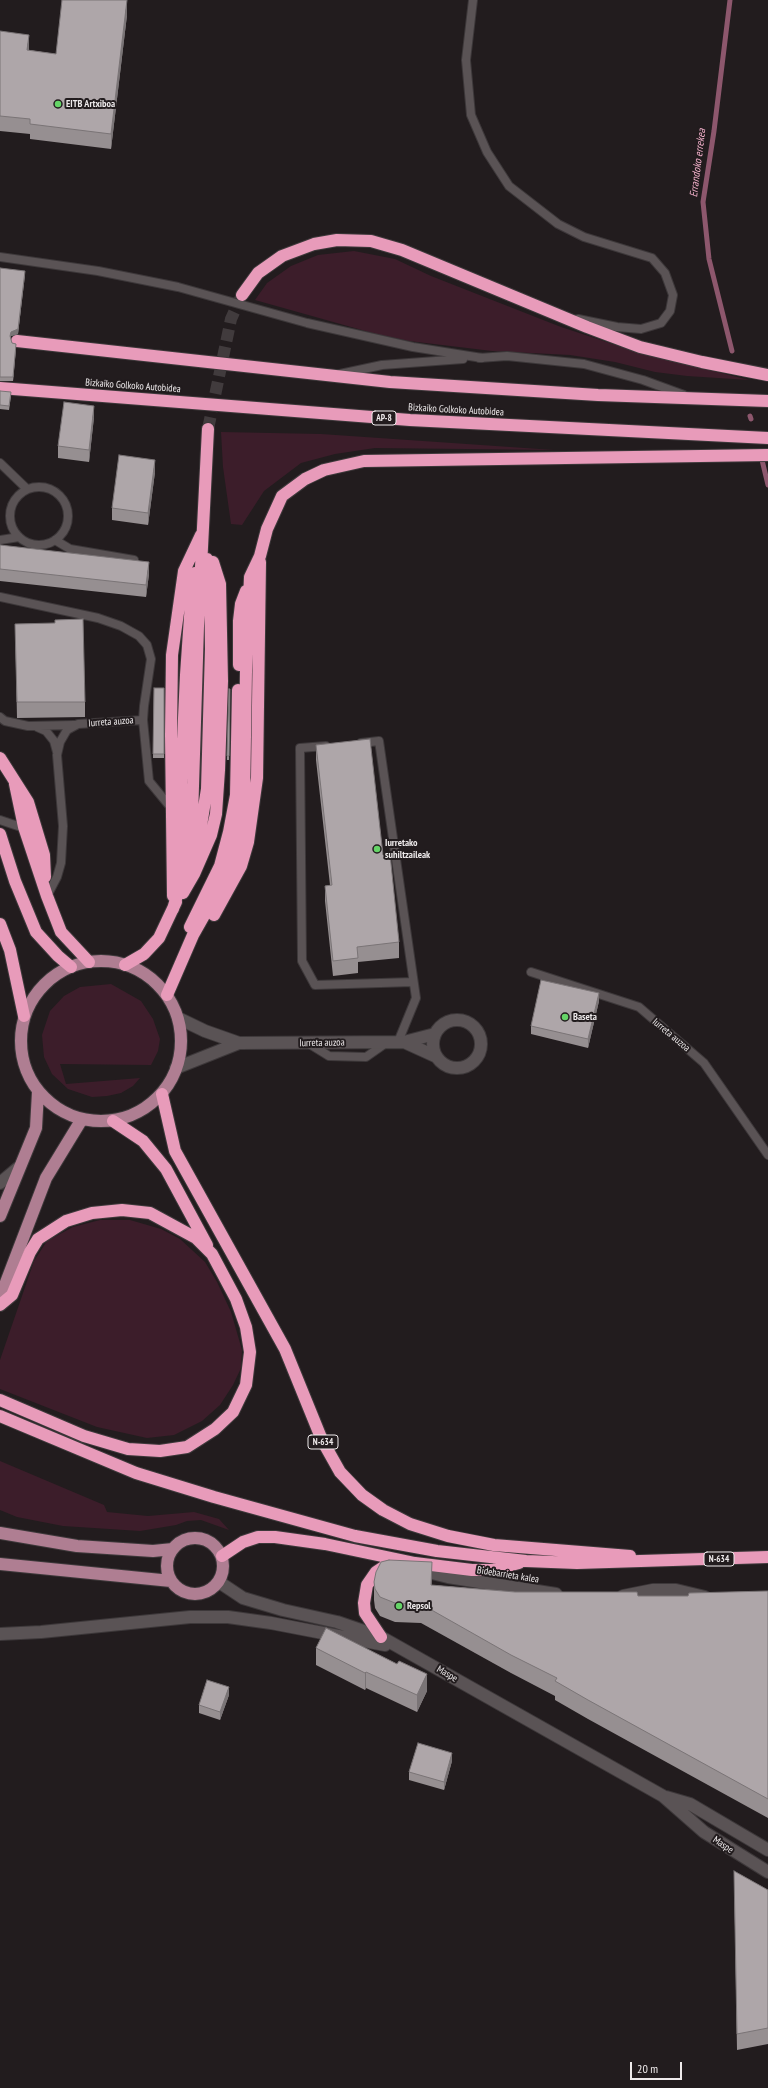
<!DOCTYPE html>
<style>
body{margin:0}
#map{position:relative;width:768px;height:2088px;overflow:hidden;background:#221c1e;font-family:"PT Sans Narrow",sans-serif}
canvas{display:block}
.scale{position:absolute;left:630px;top:2062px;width:52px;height:18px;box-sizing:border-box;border:2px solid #eeeaeb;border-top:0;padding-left:5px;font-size:12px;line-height:14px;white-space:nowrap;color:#eeeaeb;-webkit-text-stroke:3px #221c1e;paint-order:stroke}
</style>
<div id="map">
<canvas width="768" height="2088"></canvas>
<div class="scale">20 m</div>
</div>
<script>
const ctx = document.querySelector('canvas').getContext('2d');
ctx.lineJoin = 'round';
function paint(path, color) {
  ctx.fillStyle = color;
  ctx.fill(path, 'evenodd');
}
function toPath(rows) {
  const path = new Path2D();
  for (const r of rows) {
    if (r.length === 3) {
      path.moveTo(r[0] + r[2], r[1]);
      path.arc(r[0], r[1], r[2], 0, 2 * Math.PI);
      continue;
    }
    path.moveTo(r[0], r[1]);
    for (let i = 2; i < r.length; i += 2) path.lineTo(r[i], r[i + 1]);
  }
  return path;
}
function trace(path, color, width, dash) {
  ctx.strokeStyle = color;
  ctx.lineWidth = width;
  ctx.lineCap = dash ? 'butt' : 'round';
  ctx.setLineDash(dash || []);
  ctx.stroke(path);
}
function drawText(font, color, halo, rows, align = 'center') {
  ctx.font = font + ' "PT Sans Narrow",sans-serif';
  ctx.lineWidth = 4;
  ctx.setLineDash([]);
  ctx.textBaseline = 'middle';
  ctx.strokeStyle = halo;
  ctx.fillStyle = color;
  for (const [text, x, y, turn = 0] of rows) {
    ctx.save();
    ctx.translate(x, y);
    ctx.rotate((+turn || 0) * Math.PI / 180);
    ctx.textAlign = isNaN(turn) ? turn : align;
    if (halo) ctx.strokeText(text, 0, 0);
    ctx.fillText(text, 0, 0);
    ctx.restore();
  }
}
const green = toPath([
 [354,251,395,259,431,276,561,327,631,350,749,380,687,376,655,372,615,362,570,355,492,351,409,341,376,334,255,300,267,283,291,266,318,255],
 [221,432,321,434,554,450,375,448,335,454,301,463,264,491,242,525,231,524,223,467],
 [111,984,141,1001,153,1019,160,1039,158,1051,151,1065,60,1064,66,1084,140,1078,133,1086,121,1093,107,1096,92,1097,68,1089,52,1074,44,1057,42,1035,50,1011,64,996,80,987],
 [100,1220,130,1220,161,1229,180,1239,205,1262,217,1282,231,1312,242,1350,241,1368,233,1385,220,1405,202,1421,174,1435,147,1438,97,1427,0,1389,0,1360,34,1261,47,1241,73,1227],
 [0,1461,104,1505,107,1512,148,1516,194,1512,219,1519,229,1530,201,1520,187,1521,176,1525,140,1531,63,1526,17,1517,0,1510]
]);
const stream = toPath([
 [730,0,714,131,703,202,709,259,732,351],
 [750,416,751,419],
 [762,460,768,485]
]);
const highwayTunnel = toPath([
 [208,429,231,319,242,295]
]);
const lane = toPath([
 [473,0,466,60,471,115,487,152,509,186,558,224,584,237,652,258,665,273,673,295,670,311,661,323,641,329,617,327,578,319],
 [0,257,98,271,178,287,307,323,413,347,482,358],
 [479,358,507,356,584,364,643,380,684,395],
 [340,374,382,365,463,359],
 [0,463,27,489],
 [39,516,29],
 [0,540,19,537],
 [55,540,70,549,134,560],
 [0,597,98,618,121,626,139,636,147,645,151,659,144,706,143,720,78,724,67,730,60,742,57,755,63,826,61,863,57,877,47,896],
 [0,717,5,721,28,726,74,725],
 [143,720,149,781,172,809],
 [37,727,46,731,54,741,57,752],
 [361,743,379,741,416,998,398,1042],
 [326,746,300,748,302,961,315,985,413,982],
 [0,820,27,829],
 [531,972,639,1007,704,1063,768,1155],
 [308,1043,329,1056,366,1057,386,1043]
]);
const street = toPath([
 [178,1018,205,1031,239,1043,404,1042,435,1034],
 [457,1044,24],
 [404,1042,437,1057],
 [176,1068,239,1043],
 [0,1183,18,1168],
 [418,1566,424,1571,448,1577,556,1594],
 [219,1582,243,1598,283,1610,337,1622,381,1637,663,1796,704,1832,768,1872],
 [623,1596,653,1590,676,1590,705,1597],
 [0,1634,41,1632,190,1617,228,1617,271,1623,385,1645],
 [666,1797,690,1804,768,1850]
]);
const primary = toPath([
 [101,1041,80],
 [0,1216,36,1128,38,1092],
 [0,1298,46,1178,82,1119],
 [0,1533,77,1546,153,1551,173,1549],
 [195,1566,28],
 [0,1564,171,1581]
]);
const highway = toPath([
 [242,295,258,273,282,256,314,244,337,240,371,241,402,250,587,327,640,347,702,362,768,375],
 [17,341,390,382,598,395,768,401],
 [0,388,410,420,768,438],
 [239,665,239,621,241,604,246,591],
 [0,758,28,802,44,855,45,877],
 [15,784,24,827,47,896,61,932,89,962],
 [0,834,15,881,36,932,58,956,71,967],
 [197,850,207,789,211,649,210,577,207,559],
 [179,865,184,834,181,783,186,675,192,588,195,573],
 [183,893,194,874,211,835,216,814,219,770,222,681,220,584,213,562],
 [173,896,171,735,172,655,184,571,201,535],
 [173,909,191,850,198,626,208,429],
 [214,915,241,866,248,842,257,778,260,562],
 [0,924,10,950,24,1016],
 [190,927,220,866,229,832,236,795,238,690],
 [125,965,144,954,159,938,176,902],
 [167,995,193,935,223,882,236,847,244,801,246,671,250,577,260,556,267,529,282,496,305,479,324,470,364,461,768,455],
 [162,1094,175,1151,285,1349,322,1440,340,1472,362,1495,383,1510,410,1524,448,1536,494,1545,630,1556],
 [113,1121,143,1141,166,1169,207,1245],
 [0,1305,12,1295,30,1252,38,1239,66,1221,92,1213,122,1210,150,1213,196,1238,212,1254,236,1299,246,1327,250,1352,246,1385,233,1412,215,1429,187,1447,160,1451,128,1449,84,1436,0,1400],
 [0,1416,136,1473,214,1497,355,1536,437,1551,526,1561,577,1563,768,1557],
 [222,1556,243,1542,258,1537,275,1537,325,1544,415,1563,472,1570,493,1570,519,1563],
 [381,1637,365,1613,364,1603,367,1585,376,1572,388,1564]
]);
const wall = toPath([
 [127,15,111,149,30,139,30,134,0,131,0,31,29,50,56,54],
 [0,268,25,275,18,334,11,336,10,338,12,343,16,348,13,381,0,381],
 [0,391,11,396,9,410,0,409],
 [94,417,89,462,58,458,58,446],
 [155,472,148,525,112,520,112,508],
 [0,545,149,574,146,597,0,581],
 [15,624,85,702,85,717,17,718],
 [154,688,164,688,164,758,153,758],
 [230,689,229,760,227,760,227,756],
 [316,745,383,855,399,942,399,958,358,962,358,973,333,976,325,901,325,886,330,885,316,760],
 [599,1001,588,1048,531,1034,531,1026],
 [374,1582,432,1585,515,1592,638,1596,688,1596,768,1591,768,1818,588,1719,555,1700,555,1696,511,1673,421,1623,395,1622,380,1616,375,1608,374,1600],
 [316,1648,427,1691,417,1712,366,1688,365,1690,316,1665],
 [229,1695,220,1720,199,1713,199,1705],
 [452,1761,444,1790,409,1780,409,1772],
 [734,1871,768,1890,768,2044,737,2050]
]);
const shadedWall = toPath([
 [127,0,127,15,111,149,111,134],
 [29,35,29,50,27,65,27,50],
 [25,271,18,334,11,336,10,341,10,336],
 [16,344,16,348,13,381,13,377],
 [94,406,94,417,89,462,89,450],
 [155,460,155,472,148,525,148,513],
 [149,562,149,574,146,597,146,585],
 [599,993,599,1001,588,1048,588,1039],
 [432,1562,432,1581,431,1604,431,1585],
 [366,1672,366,1688,365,1690,365,1673],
 [427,1674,427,1691,417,1712,417,1695],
 [229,1687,229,1695,220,1720,220,1712],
 [452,1753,452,1761,444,1790,444,1782]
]);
const building = toPath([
 [62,0,127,0,111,134,30,124,30,119,0,116,0,31,29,35,27,50,56,54,62,0],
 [0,268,25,271,18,329,11,332,10,336,12,343,16,344,13,377,0,377,0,268],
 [0,391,11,392,9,406,0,405,0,391],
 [64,402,94,406,89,450,58,446,64,402],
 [119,455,155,460,148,513,112,508,119,455],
 [0,545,149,562,146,585,0,569,0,545],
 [83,619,85,702,17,702,15,624,55,623,55,620,83,619],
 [154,688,164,688,164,754,153,754,154,688],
 [229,689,230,689,229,756,227,756,229,689],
 [370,739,383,855,390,854,399,942,357,947,358,958,333,961,325,886,332,885,316,745,370,739],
 [541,980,599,993,588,1039,531,1026,541,980],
 [389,1560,432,1562,431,1585,515,1592,637,1592,638,1596,688,1596,689,1593,768,1591,768,1799,588,1700,555,1681,557,1678,511,1655,421,1604,395,1603,380,1597,375,1589,374,1582,376,1572,381,1562,389,1560],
 [326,1628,397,1664,399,1661,427,1674,417,1695,366,1672,365,1673,316,1648,326,1628],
 [207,1680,229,1687,220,1712,199,1705,207,1680],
 [418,1743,452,1753,444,1782,409,1772,418,1743],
 [734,1871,768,1890,768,2028,737,2034,734,1871]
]);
const markers = [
 [58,104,4,"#65d467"],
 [377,849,4,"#65d467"],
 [565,1017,4,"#65d467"],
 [399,1606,4,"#65d467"]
];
const shields = [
 [384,418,24],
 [323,1442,30],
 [719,1559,30]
];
const shieldNames = [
 ["AP-8",384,418],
 ["N-634",323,1442],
 ["N-634",719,1559]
];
const poiNames = [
 ["EITB Artxiboa",66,104],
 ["Iurretako",385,843],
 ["suhiltzaileak",385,855],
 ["Baseta",573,1017],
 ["Repsol",407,1606]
];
const streetNames = [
 ["Bizkaiko Golkoko Autobidea",133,386,4],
 ["Bizkaiko Golkoko Autobidea",456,410,3],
 ["Iurreta auzoa",111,722,-4],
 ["Iurreta auzoa",671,1035,40],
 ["Iurreta auzoa",322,1043,-1],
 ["Bidebarrieta kalea",508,1575,9],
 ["Maspe",447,1674,30],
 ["Maspe",723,1845,34]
];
const waterNames = [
 ["Errandoko errekea",698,163,-83]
];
paint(green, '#3c1d2a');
trace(stream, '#8d576d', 5);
trace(highwayTunnel, '#413b3d', 12, [12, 6]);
trace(lane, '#3d383a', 10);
trace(street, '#3d383a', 14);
trace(primary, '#3d383a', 14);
trace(highway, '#3d383a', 14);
trace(lane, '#5a5355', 8);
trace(street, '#5a5355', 12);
trace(primary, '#af7e92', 12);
trace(highway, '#e89bba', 12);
paint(wall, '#968f91');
paint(shadedWall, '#7a7476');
paint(building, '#aea6a9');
trace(building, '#7a7476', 1);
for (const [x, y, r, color] of markers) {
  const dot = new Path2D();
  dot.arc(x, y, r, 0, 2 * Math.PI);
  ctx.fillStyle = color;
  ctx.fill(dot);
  trace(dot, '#221c1e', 1.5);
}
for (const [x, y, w] of shields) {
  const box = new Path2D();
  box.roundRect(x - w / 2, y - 7, w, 14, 3);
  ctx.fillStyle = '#221c1e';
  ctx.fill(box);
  trace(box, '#eeeaeb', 1);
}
drawText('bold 9px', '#eeeaeb', null, shieldNames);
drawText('bold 10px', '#eeeaeb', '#221c1e', poiNames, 'left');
drawText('10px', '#eeeaeb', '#221c1e', streetNames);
drawText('italic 11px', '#f8b4cf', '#221c1e', waterNames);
</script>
